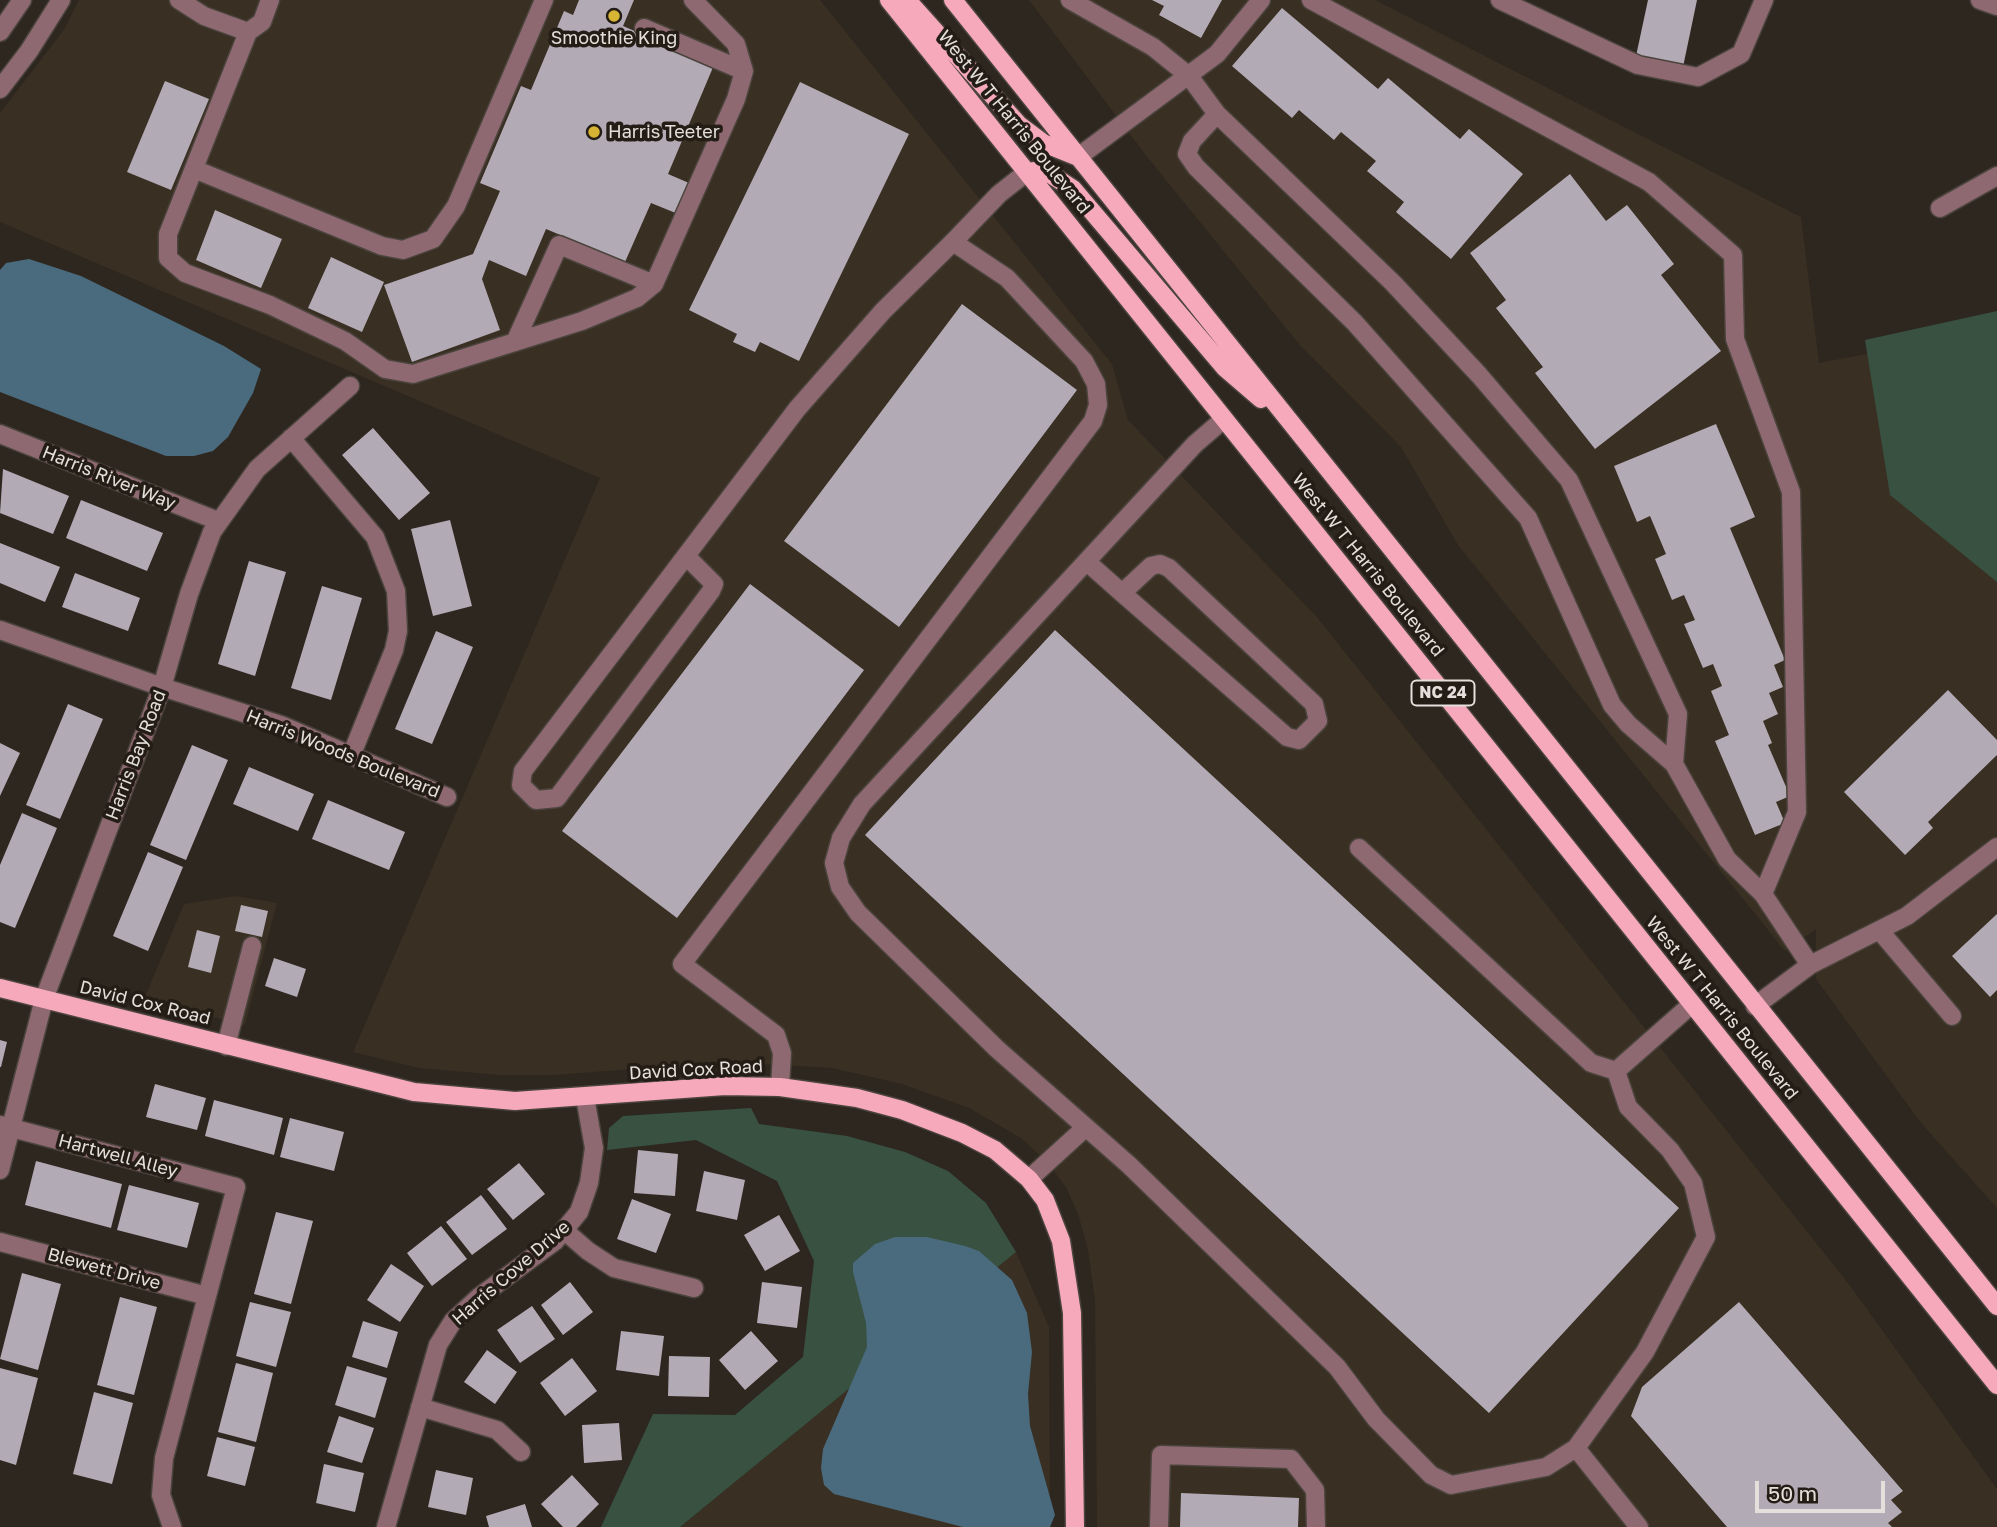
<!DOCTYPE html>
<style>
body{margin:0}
#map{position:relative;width:1997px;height:1527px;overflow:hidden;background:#2e271f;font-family:"Golos Text",sans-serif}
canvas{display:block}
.scale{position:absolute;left:1755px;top:1481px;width:130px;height:32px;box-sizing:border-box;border:4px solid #e4dfda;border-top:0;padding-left:9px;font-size:21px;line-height:24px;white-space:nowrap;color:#e4dfda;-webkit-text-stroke:5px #241d16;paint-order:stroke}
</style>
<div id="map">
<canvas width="1997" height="1527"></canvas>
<div class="scale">50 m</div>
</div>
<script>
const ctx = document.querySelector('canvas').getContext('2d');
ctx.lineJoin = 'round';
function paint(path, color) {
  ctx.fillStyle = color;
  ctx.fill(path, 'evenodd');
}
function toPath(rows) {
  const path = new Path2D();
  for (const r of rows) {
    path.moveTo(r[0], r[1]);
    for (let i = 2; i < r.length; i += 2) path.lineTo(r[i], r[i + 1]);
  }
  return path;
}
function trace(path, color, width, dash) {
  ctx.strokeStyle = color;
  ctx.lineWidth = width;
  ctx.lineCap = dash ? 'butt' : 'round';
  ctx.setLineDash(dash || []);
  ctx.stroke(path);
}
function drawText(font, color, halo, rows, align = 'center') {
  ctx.font = font + ' "Golos Text",sans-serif';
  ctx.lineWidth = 7;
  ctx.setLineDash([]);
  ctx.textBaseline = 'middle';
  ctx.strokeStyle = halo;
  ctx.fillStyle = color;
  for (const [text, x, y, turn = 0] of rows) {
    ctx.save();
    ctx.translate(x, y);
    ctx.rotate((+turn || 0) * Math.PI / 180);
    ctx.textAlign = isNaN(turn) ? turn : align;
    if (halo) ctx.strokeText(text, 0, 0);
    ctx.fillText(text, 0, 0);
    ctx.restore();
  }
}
const built = toPath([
 [79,0,820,0,1112,364,1128,420,1316,616,1848,1283,1997,1489,1997,1527,1097,1527,1095,1300,1088,1250,1078,1214,1066,1187,1045,1160,1021,1138,969,1108,902,1084,832,1068,724,1062,555,1075,499,1075,419,1068,353,1052,600,478,0,222,0,113,63,31],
 [1029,0,1375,0,1801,217,1819,363,1997,329,1997,1208,1921,1123,1816,979,1816,929,1785,951,1458,545,1401,447,1299,344,1148,158],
 [236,896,277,903,245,1025,144,999,184,904],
 [1016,1252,1049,1327,1050,1527,680,1527]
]);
const green = toPath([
 [1997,311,1997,582,1890,495,1865,340],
 [751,1108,759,1124,847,1136,905,1152,948,1171,986,1203,1016,1252,680,1527,601,1527,653,1414,735,1415,803,1357,814,1261,777,1181,696,1140,607,1150,609,1128,623,1116]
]);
const water = toPath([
 [29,259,81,276,224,346,261,369,253,393,228,437,213,451,194,456,166,456,0,392,0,270,6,263],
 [895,1237,927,1237,965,1246,979,1251,1012,1280,1027,1313,1032,1352,1028,1394,1030,1426,1055,1515,1050,1527,963,1527,834,1494,824,1485,821,1468,823,1449,867,1347,866,1323,853,1272,853,1263,875,1244]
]);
const building = toPath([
 [579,0,634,0,623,26,714,65,668,174,696,186,683,216,651,203,625,262,546,229,526,276,489,260,482,279,500,330,412,362,384,285,473,254,500,191,480,183,521,86,531,90,564,11,573,15],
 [1152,0,1222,0,1201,38,1159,15,1164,6],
 [1648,0,1697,0,1683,67,1636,56],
 [1282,8,1378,89,1388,78,1460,139,1469,129,1523,174,1451,259,1396,212,1404,202,1367,171,1376,161,1341,132,1334,140,1299,110,1292,118,1232,66],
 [165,81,209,99,171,190,127,172],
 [800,82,909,134,799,361,760,342,755,352,733,342,737,334,689,310],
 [1570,174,1606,221,1627,205,1674,264,1661,275,1721,351,1595,449,1535,373,1543,367,1496,308,1506,300,1470,253],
 [215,210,282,239,261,288,196,260],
 [331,257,384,282,362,332,308,308],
 [962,304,1077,390,899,627,784,541],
 [1716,424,1755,517,1730,528,1785,660,1774,665,1783,687,1769,693,1778,714,1763,721,1772,743,1768,745,1790,796,1776,802,1785,823,1755,835,1715,741,1729,735,1711,691,1722,686,1713,664,1703,668,1684,624,1695,620,1684,595,1672,600,1655,559,1666,554,1650,516,1637,522,1614,466],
 [373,428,430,493,399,520,342,455],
 [3,469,69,496,53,534,0,513],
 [81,500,163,533,147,571,66,538],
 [450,520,472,606,433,616,411,529],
 [0,543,60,567,45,602,0,583],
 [249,561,286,572,255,676,218,664],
 [75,573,140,598,128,631,62,607],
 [750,584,864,670,677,918,562,831],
 [322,586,362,598,331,700,291,688],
 [1055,630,1679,1208,1489,1413,865,835],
 [436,631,473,647,432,744,395,729],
 [1948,690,1997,740,1997,755,1928,822,1933,828,1905,855,1844,792],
 [68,704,103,719,60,819,26,805],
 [0,743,20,753,0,796],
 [192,745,228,760,186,860,150,845],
 [249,767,314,794,298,831,233,804],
 [328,800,405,832,389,870,312,839],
 [22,813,57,828,15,928,0,922,0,865],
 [148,852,183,867,148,951,113,936],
 [241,905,268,911,262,937,235,931],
 [1997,914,1997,990,1990,997,1952,956],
 [197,930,220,936,211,973,188,967],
 [274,958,306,969,297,997,265,986],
 [0,1040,7,1042,1,1067,0,1067],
 [155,1084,206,1098,197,1130,146,1117],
 [214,1100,283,1118,274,1155,205,1136],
 [290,1118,344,1132,334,1171,280,1157],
 [638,1150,678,1154,675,1196,634,1193],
 [36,1161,122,1184,111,1228,25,1205],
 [519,1163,545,1194,513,1220,487,1189],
 [704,1171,745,1180,737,1220,696,1211],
 [129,1185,199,1203,187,1248,117,1230],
 [481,1195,507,1229,472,1255,446,1222],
 [632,1199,671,1214,656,1253,617,1239],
 [276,1212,313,1221,291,1304,254,1294],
 [779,1215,800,1251,765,1271,744,1235],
 [441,1226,467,1259,432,1286,407,1253],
 [391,1264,424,1286,400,1322,367,1300],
 [22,1273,61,1284,38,1370,0,1359],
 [570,1282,593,1312,563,1335,541,1305],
 [762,1282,802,1287,797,1328,757,1323],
 [120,1297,157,1307,134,1395,97,1385],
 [250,1302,291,1312,276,1367,236,1356],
 [1739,1302,1903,1491,1891,1500,1902,1512,1888,1523,1892,1527,1727,1527,1631,1416,1642,1387],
 [532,1306,555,1339,520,1363,497,1330],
 [363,1321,398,1332,387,1368,352,1357],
 [621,1331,664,1336,659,1376,616,1370],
 [751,1331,778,1361,745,1390,719,1360],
 [487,1350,517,1372,495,1404,464,1382],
 [669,1356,710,1357,709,1397,668,1396],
 [572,1358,597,1391,565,1416,540,1383],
 [236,1363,273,1373,256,1442,218,1432],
 [347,1366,387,1378,375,1418,335,1405],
 [0,1368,38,1378,16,1465,0,1460],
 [94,1392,133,1403,112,1484,73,1474],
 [339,1416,374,1428,362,1463,327,1452],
 [619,1423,622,1460,584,1463,582,1425],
 [217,1437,255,1447,245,1486,207,1476],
 [324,1464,364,1473,355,1512,316,1503],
 [436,1470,473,1478,466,1515,428,1507],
 [572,1475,599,1504,576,1527,563,1527,541,1504],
 [1181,1493,1299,1498,1298,1527,1180,1527],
 [525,1504,532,1527,489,1527,486,1516]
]);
const minor = toPath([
 [179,0,204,16,248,32],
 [270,0,262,22,248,32,168,234,168,258,185,273,270,305,345,341,385,369,413,374,582,321,637,298,654,284,736,99,744,71,736,44,693,0],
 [1070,0,1153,47,1189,76,1217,114,1393,283,1479,375,1569,480,1678,714,1674,764,1727,859,1763,894,1810,965,1755,1006],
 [1311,0,1649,182,1733,255,1735,339,1791,492,1797,812,1763,894],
 [1500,0,1638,65,1698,77,1741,54,1764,0],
 [1980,0,1997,6],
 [644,28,744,71],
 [0,32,22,0],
 [0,89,29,51,61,0],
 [1217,114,1192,141,1187,154,1196,167,1355,323,1528,518,1612,705,1628,724,1674,764],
 [1078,157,1217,54,1261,0],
 [194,169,382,246,403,250,433,239,456,206,544,0],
 [1940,208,1997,176],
 [953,242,999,194,1027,172],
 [515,342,559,245,654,284],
 [1224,419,1195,444,862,804,841,838,834,863,840,887,858,913,997,1049,1129,1165,1337,1367,1376,1419,1431,1475,1451,1485,1546,1467,1576,1448,1645,1352,1706,1237,1693,1183,1670,1150,1628,1107,1616,1071,1692,1004],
 [0,434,218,521],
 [291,438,375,537,396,591,398,631,394,650,351,756],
 [686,556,714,584,711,591,557,798,536,800,521,785,523,771,797,409,883,311,953,242,1007,278,1084,361,1096,384,1098,405,1093,421,682,964,776,1035,782,1053,780,1087],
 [1087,562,1122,593,1287,737,1299,740,1318,721,1314,704,1169,568,1160,564,1151,566,1122,593],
 [0,630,162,687,281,725,447,797],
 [1359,848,1591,1063,1616,1071],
 [1880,931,1952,1016],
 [1810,965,1907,916,1997,847],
 [226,1046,252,946],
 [0,1125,236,1187,164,1458,161,1495,172,1527],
 [0,1170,44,999,162,687,189,594,212,532,257,469,350,386],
 [1029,1179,1086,1127],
 [565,1231,588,1251,614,1268,694,1288],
 [0,1242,207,1296],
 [420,1407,497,1430,521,1452],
 [1576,1448,1639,1527],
 [386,1527,438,1345,453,1321,479,1297,555,1241,579,1212,589,1183,594,1148,585,1097],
 [1159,1527,1161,1455,1291,1459,1315,1490,1316,1527]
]);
const major = toPath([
 [889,0,1997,1385],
 [907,0,1019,125,1043,143,1078,157],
 [953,0,1997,1306],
 [1027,172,1044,170,1073,189,1225,368,1261,399],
 [0,988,414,1092,515,1101,725,1086,780,1087,857,1098,902,1110,962,1133,995,1150,1029,1179,1045,1200,1061,1241,1072,1313,1075,1527]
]);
const markers = [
 [614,16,7,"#d7b434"],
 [594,132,7,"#d7b434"]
];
const shields = [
 [1443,693,63]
];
const shieldNames = [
 ["NC 24",1443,693]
];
const poiNames = [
 ["Smoothie King",614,38],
 ["Harris Teeter",608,132,"left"]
];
const streetNames = [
 ["West W T Harris Boulevard",1014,122,51],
 ["Harris River Way",109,478,22],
 ["West W T Harris Boulevard",1368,565,51],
 ["Harris Woods Boulevard",343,754,22],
 ["Harris Bay Road",136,755,-69],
 ["David Cox Road",145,1003,14],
 ["West W T Harris Boulevard",1722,1008,51],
 ["David Cox Road",696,1070,-3],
 ["Hartwell Alley",118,1156,15],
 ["Blewett Drive",104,1269,15],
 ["Harris Cove Drive",511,1273,-41]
];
paint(built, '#392f22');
paint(green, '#385140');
paint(water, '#4a6a7d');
paint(building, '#b2abb6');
trace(minor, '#4b443d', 21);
trace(major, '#4b443d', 21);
trace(minor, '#8e6971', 18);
trace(major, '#f6a9ba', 18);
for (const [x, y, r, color] of markers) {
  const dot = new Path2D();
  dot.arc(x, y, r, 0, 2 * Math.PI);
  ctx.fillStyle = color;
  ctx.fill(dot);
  trace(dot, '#241d16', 2.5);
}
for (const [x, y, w] of shields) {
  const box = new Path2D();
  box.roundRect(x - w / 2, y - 12.5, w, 25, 5);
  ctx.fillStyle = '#241d16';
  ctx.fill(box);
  trace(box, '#e4dfda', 2);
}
drawText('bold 16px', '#e4dfda', null, shieldNames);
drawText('18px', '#e4dfda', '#241d16', poiNames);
drawText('18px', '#e4dfda', '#241d16', streetNames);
</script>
